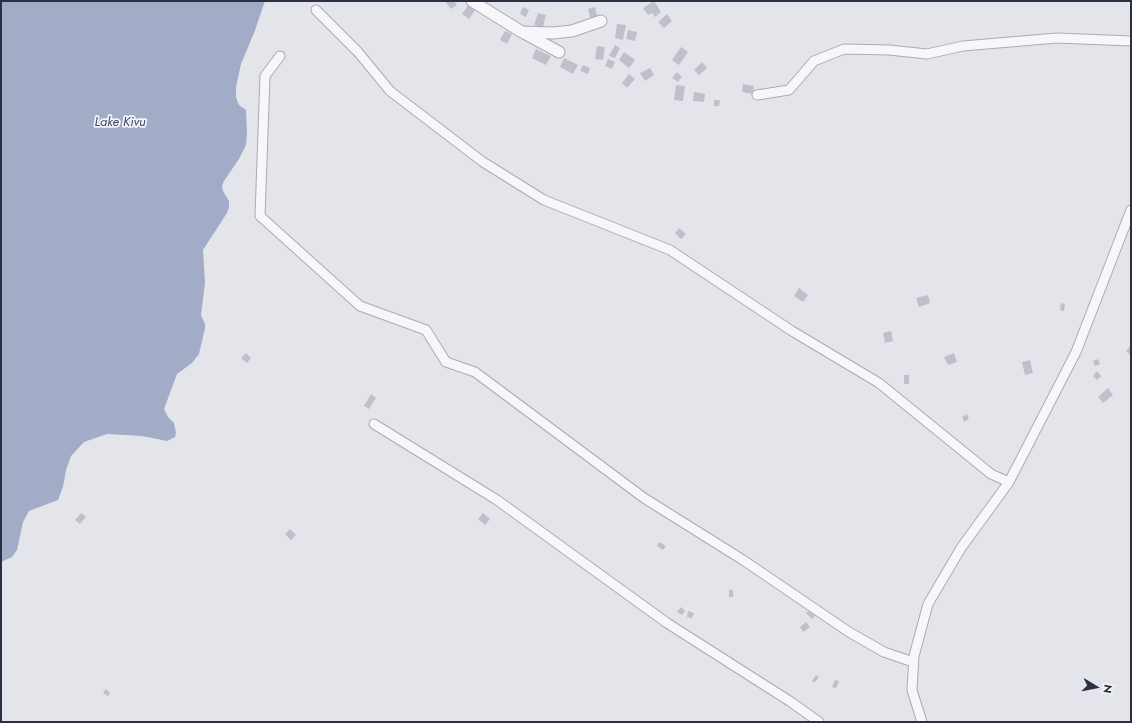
<!DOCTYPE html>
<style>
body{margin:0}
#map{position:relative;width:1132px;height:723px;overflow:hidden;background:#e4e5eb;font-family:Jost,sans-serif}
canvas{display:block}
.frame{position:absolute;inset:0;border:2px solid #2d3042;pointer-events:none}
.north{position:absolute;left:1076px;top:667px;width:40px;height:40px;-webkit-text-stroke:3px #f4f5f8;paint-order:stroke;rotate:100deg;font-size:11px;font-weight:700;line-height:16px;text-align:center;color:#2d3042}
.north::after{content:'';display:block;margin:auto;width:14px;height:18px;background:#2d3042;clip-path:polygon(50% 0,100% 100%,50% 72%,0 100%)}
</style>
<div id="map">
<canvas width="1132" height="723"></canvas>
<div class="frame"></div>
<div class="north">N</div>
</div>
<script>
const ctx = document.querySelector('canvas').getContext('2d');
ctx.lineJoin = 'round';
function paint(path, color) {
  ctx.fillStyle = color;
  ctx.fill(path, 'evenodd');
}
function toPath(rows) {
  const path = new Path2D();
  for (const r of rows) {
    path.moveTo(r[0], r[1]);
    for (let i = 2; i < r.length; i += 2) path.lineTo(r[i], r[i + 1]);
  }
  return path;
}
function trace(path, color, width, dash) {
  ctx.strokeStyle = color;
  ctx.lineWidth = width;
  ctx.lineCap = dash ? 'butt' : 'round';
  ctx.setLineDash(dash || []);
  ctx.stroke(path);
}
function drawText(font, color, halo, rows, align = 'center') {
  ctx.font = font + ' Jost,sans-serif';
  ctx.lineWidth = 3.5;
  ctx.setLineDash([]);
  ctx.textBaseline = 'middle';
  ctx.strokeStyle = halo;
  ctx.fillStyle = color;
  for (const [text, x, y, turn = 0] of rows) {
    ctx.save();
    ctx.translate(x, y);
    ctx.rotate((+turn || 0) * Math.PI / 180);
    ctx.textAlign = isNaN(turn) ? turn : align;
    if (halo) ctx.strokeText(text, 0, 0);
    ctx.fillText(text, 0, 0);
    ctx.restore();
  }
}
const water = toPath([
 [1,1,265,1,254,33,241,64,236,87,236,97,237,100,239,105,246,110,247,134,246,145,239,159,224,181,222,186,223,191,229,201,229,207,227,213,203,250,205,283,201,315,205,324,205,328,199,354,192,363,177,374,164,409,168,417,174,423,176,433,175,437,167,441,142,436,107,434,84,442,71,456,66,470,63,487,58,500,29,511,23,522,17,550,12,557,1,562]
]);
const building = toPath([
 [445,1,454,1,457,5,451,9],
 [654,1,661,12,655,17,652,13,648,15,643,8],
 [469,4,476,9,469,19,462,14],
 [523,7,529,10,526,17,520,14],
 [595,7,598,19,591,21,588,9],
 [538,13,546,15,543,27,534,25],
 [667,14,672,21,664,28,658,22],
 [617,24,626,25,623,40,615,38],
 [628,30,637,32,635,41,626,39],
 [505,31,512,34,507,44,500,40],
 [615,45,620,48,615,58,609,56],
 [597,46,605,47,603,60,595,59],
 [681,47,688,52,679,65,672,60],
 [536,49,551,56,546,65,532,58],
 [624,52,635,60,629,68,619,60],
 [564,58,578,65,573,74,560,67],
 [608,59,615,62,612,69,605,66],
 [702,62,707,68,699,75,694,70],
 [583,65,590,68,588,74,580,71],
 [650,68,654,75,645,81,640,73],
 [677,72,682,77,678,82,672,78],
 [629,74,635,79,627,88,622,83],
 [743,84,754,86,753,94,742,92],
 [676,85,685,86,683,101,674,100],
 [694,92,705,94,704,102,693,101],
 [714,100,720,100,719,106,714,106],
 [679,228,686,234,681,239,675,233],
 [799,288,808,295,803,302,794,296],
 [928,295,930,303,919,307,916,298],
 [1061,303,1065,304,1064,311,1060,310],
 [891,331,893,341,885,343,883,333],
 [1131,345,1131,356,1126,351],
 [246,353,251,358,247,363,241,358],
 [954,353,957,362,948,365,944,357],
 [1098,359,1100,364,1095,366,1093,361],
 [1030,360,1033,373,1025,375,1022,362],
 [1097,371,1101,376,1097,380,1093,376],
 [904,375,909,375,909,384,904,384],
 [1108,388,1113,395,1103,403,1098,397],
 [371,394,376,398,369,409,364,406],
 [967,414,969,419,964,422,962,417],
 [81,513,86,517,80,524,75,520],
 [483,513,490,519,485,525,478,519],
 [290,529,296,535,291,540,285,534],
 [659,542,666,546,663,550,657,546],
 [729,590,733,590,733,597,729,597],
 [681,607,685,611,682,615,677,612],
 [688,611,694,613,692,618,687,617],
 [808,611,815,616,812,619,806,613],
 [806,622,810,627,803,632,800,627],
 [816,675,819,677,814,683,812,681],
 [835,680,839,681,836,688,832,687],
 [106,689,110,693,108,696,103,693]
]);
const minor = toPath([
 [316,10,358,52,390,91,483,162,544,200,670,250,792,331,879,383,991,474,1009,482],
 [280,56,265,76,260,216,360,306,426,330,446,362,475,372,644,498,743,560,849,632,884,652,913,662],
 [757,95,789,90,814,61,844,49,889,50,927,54,963,46,1057,38,1131,41],
 [374,424,497,500,667,623,791,702,819,722],
 [922,722,912,690,914,656,928,604,961,548,1009,482,1076,352,1131,210]
]);
const tertiary = toPath([
 [472,1,522,32,553,33,572,31,601,21],
 [524,33,559,52]
]);
const waterNames = [
 ["Lake Kivu",120,123]
];
paint(water, '#a3acc7');
paint(building, '#bfc0ca');
trace(minor, '#a9abb5', 11);
trace(tertiary, '#a9abb5', 13);
trace(minor, '#f7f7f9', 9);
trace(tertiary, '#f7f7f9', 11);
drawText('italic 13px', '#3b4772', '#f4f5f8', waterNames);
</script>
